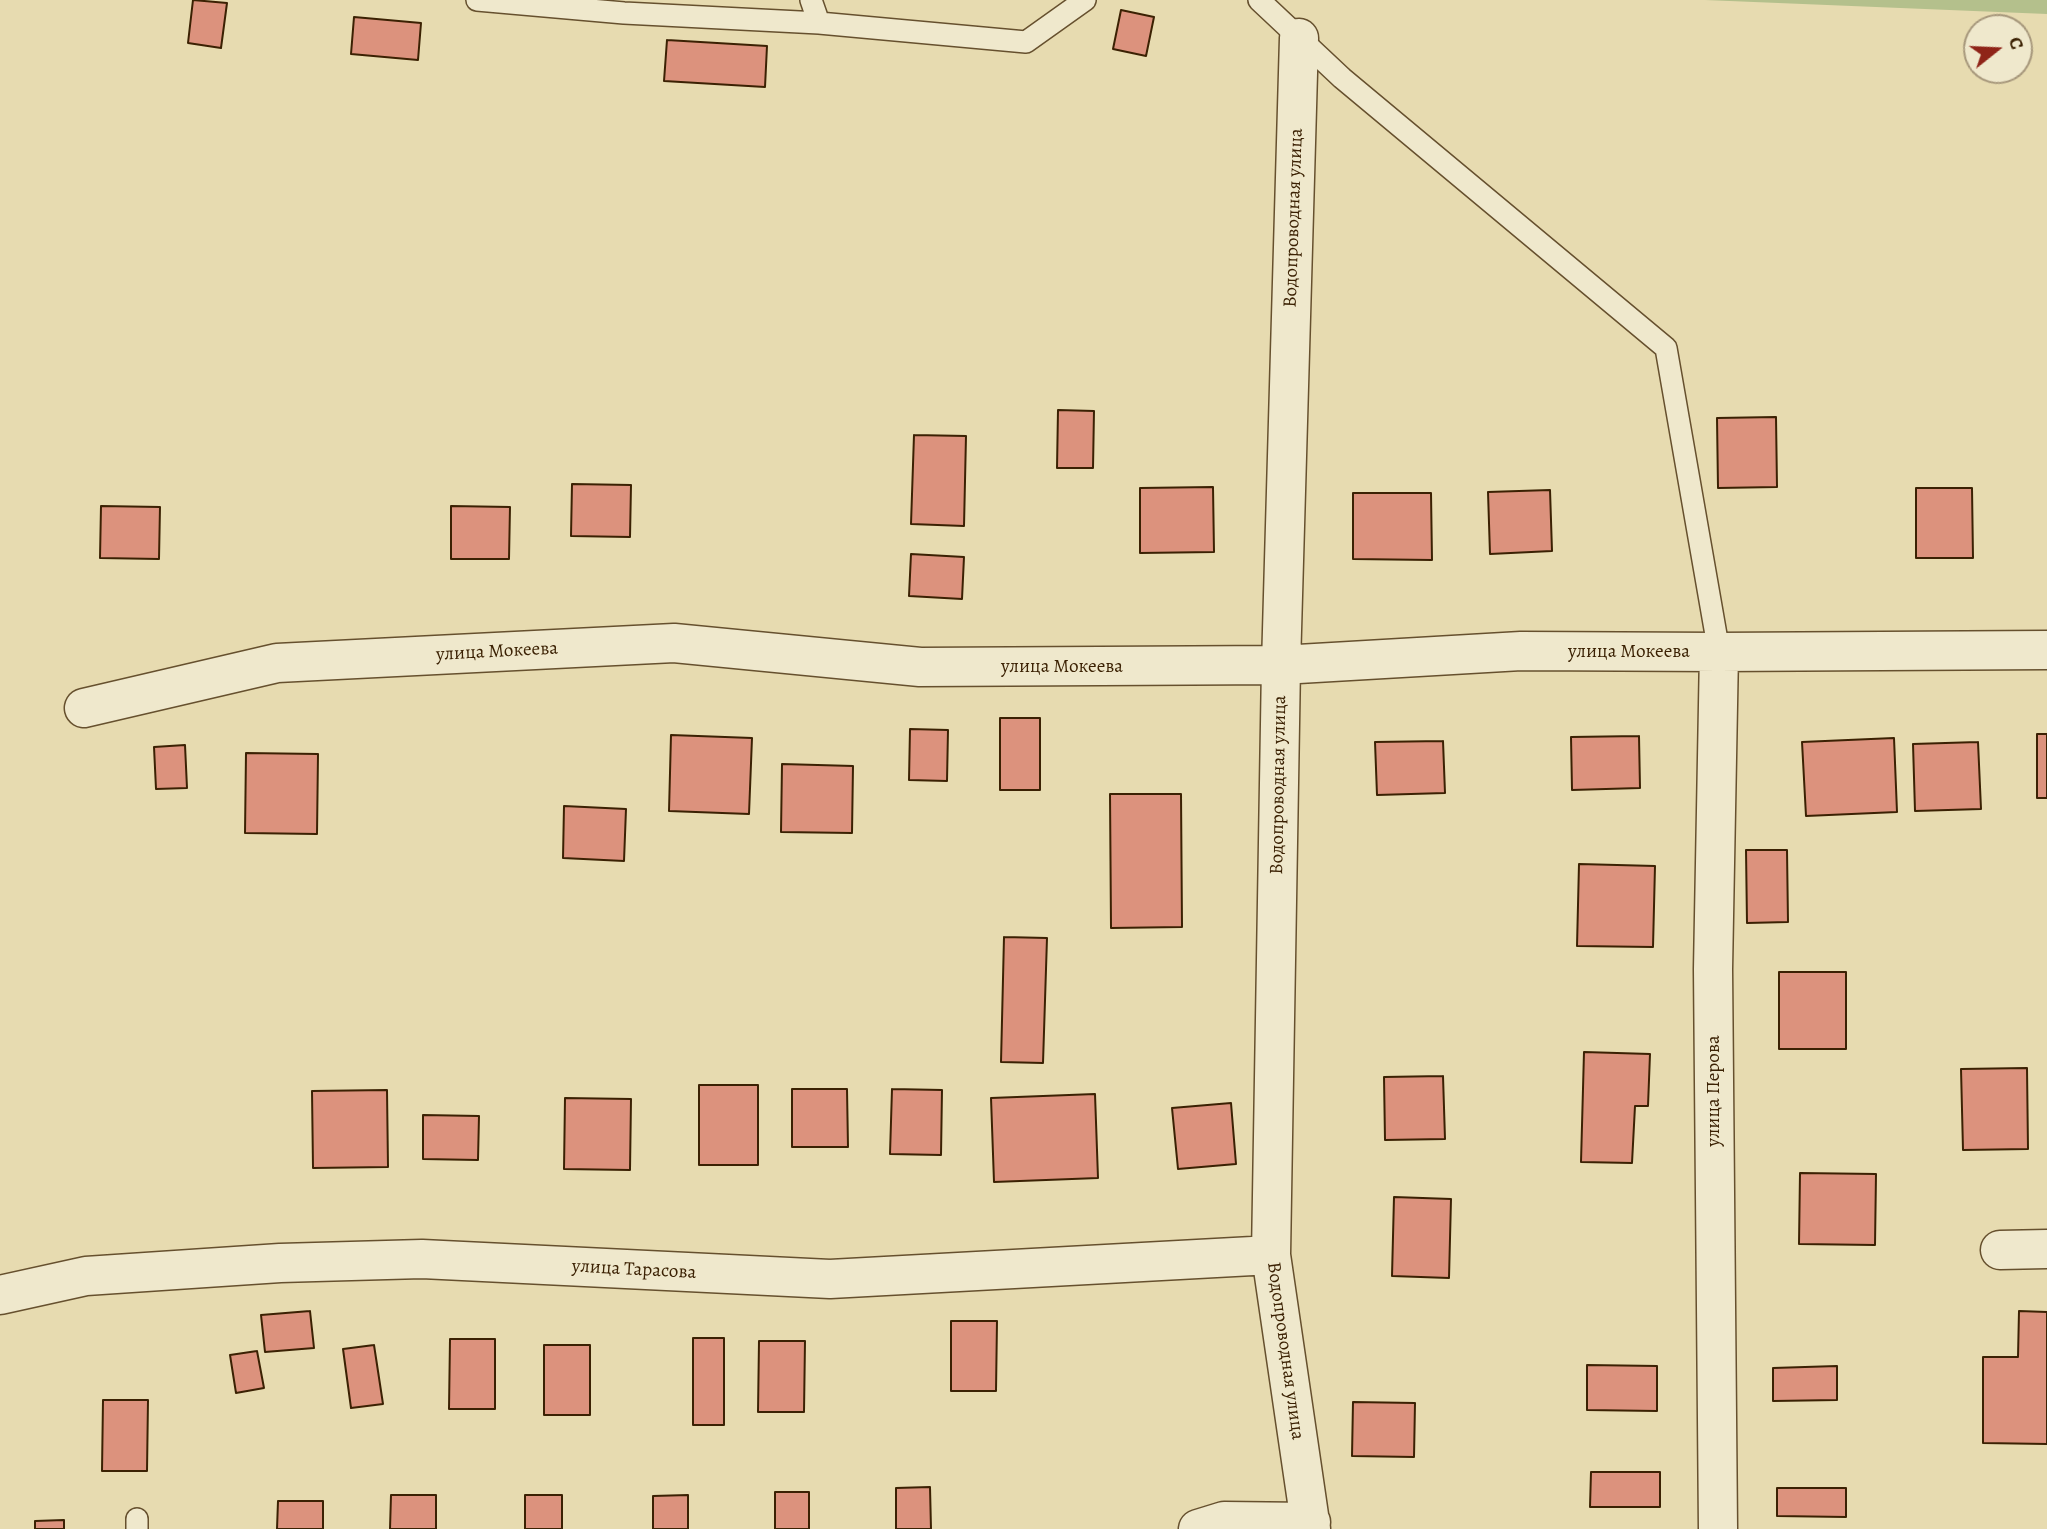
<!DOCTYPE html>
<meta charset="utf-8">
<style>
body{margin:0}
#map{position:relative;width:2047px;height:1529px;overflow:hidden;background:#e7dbb0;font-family:Alegreya,serif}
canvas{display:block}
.north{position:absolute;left:1963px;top:14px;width:70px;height:70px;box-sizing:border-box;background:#efe8cc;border:2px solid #a7987c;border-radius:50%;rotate:72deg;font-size:19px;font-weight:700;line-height:28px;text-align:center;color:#3b2103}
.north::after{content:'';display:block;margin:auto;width:24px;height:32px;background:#8f2418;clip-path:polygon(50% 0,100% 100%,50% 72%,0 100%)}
</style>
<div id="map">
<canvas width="2047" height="1529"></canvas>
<div class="north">С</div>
</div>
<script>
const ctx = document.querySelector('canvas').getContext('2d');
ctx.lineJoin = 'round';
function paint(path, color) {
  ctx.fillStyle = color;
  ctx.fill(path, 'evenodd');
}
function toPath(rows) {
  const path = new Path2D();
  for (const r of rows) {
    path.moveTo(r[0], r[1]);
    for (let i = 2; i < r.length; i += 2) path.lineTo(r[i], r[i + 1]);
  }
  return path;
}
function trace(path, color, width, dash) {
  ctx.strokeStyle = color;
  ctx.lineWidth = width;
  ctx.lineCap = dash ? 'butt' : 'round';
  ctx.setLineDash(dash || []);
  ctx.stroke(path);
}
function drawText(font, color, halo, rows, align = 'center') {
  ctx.font = font + ' Alegreya,serif';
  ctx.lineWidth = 5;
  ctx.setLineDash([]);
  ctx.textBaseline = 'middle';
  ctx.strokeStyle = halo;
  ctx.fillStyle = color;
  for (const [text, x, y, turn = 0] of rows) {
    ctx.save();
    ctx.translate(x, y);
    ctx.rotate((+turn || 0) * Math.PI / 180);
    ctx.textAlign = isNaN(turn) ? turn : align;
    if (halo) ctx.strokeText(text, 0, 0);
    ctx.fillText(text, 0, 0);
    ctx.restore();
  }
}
const green = toPath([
 [1705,0,2047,0,2047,14]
]);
const building = toPath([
 [193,0,227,3,221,48,188,43,193,0],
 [1121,10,1154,17,1146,56,1113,49,1121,10],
 [354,17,421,23,418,60,351,54,354,17],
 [667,40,767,46,765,87,664,81,667,40],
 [1058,410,1094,411,1093,468,1057,468,1058,410],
 [1776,417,1777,487,1718,488,1717,418,1776,417],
 [914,435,966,436,964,526,911,524,914,435],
 [572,484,631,485,630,537,571,536,572,484],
 [1213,487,1214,552,1140,553,1140,488,1213,487],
 [1916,488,1972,488,1973,558,1916,558,1916,488],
 [1550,490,1552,551,1490,554,1488,492,1550,490],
 [1353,493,1431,493,1432,560,1353,559,1353,493],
 [101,506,160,507,159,559,100,558,101,506],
 [451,506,510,507,509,559,451,559,451,506],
 [911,554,964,557,962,599,909,596,911,554],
 [1000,718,1040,718,1040,790,1000,790,1000,718],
 [910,729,948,730,947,781,909,780,910,729],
 [2037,734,2047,734,2047,798,2037,798,2037,734],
 [671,735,752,738,749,814,669,811,671,735],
 [1639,736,1640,788,1572,790,1571,737,1639,736],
 [1894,738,1897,812,1806,816,1802,742,1894,738],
 [1443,741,1445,793,1377,795,1375,742,1443,741],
 [1978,742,1981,809,1915,811,1913,744,1978,742],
 [185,745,187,788,156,789,154,747,185,745],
 [246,753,318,754,317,834,245,833,246,753],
 [782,764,853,766,852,833,781,832,782,764],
 [1110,794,1181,794,1182,927,1111,928,1110,794],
 [564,806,626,809,624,861,563,858,564,806],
 [1746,850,1787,850,1788,922,1747,923,1746,850],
 [1579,864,1655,866,1653,947,1577,946,1579,864],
 [1004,937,1047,938,1043,1063,1001,1062,1004,937],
 [1779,972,1846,972,1846,1049,1779,1049,1779,972],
 [1584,1052,1650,1054,1648,1106,1635,1106,1632,1163,1581,1162,1584,1052],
 [2027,1068,2028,1149,1963,1150,1961,1069,2027,1068],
 [1443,1076,1445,1139,1385,1140,1384,1077,1443,1076],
 [699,1085,758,1085,758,1165,699,1165,699,1085],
 [792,1089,847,1089,848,1147,792,1147,792,1089],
 [892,1089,942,1090,941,1155,890,1154,892,1089],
 [387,1090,388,1167,313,1168,312,1091,387,1090],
 [1095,1094,1098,1178,994,1182,991,1098,1095,1094],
 [565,1098,631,1099,630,1170,564,1169,565,1098],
 [1231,1103,1236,1164,1178,1169,1172,1108,1231,1103],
 [423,1115,479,1116,478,1160,423,1159,423,1115],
 [1800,1173,1876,1174,1875,1245,1799,1244,1800,1173],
 [1394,1197,1451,1199,1449,1278,1392,1276,1394,1197],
 [310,1311,314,1348,265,1352,261,1315,310,1311],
 [2019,1311,2047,1312,2047,1444,1983,1443,1983,1357,2018,1357,2019,1311],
 [951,1321,997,1321,996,1391,951,1391,951,1321],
 [693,1338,724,1338,724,1425,693,1425,693,1338],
 [450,1339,495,1339,495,1409,449,1409,450,1339],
 [759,1341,805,1341,804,1412,758,1412,759,1341],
 [374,1345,383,1404,351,1408,343,1349,374,1345],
 [544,1345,590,1345,590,1415,544,1415,544,1345],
 [257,1351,264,1388,236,1393,230,1355,257,1351],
 [1587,1365,1657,1366,1657,1411,1587,1410,1587,1365],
 [1837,1366,1837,1400,1773,1401,1773,1368,1837,1366],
 [103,1400,148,1400,147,1471,102,1471,103,1400],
 [1353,1402,1415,1403,1414,1457,1352,1456,1353,1402],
 [1591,1472,1660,1472,1660,1507,1590,1507,1591,1472],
 [930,1487,931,1529,896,1529,896,1488,930,1487],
 [1777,1488,1846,1488,1846,1517,1777,1516,1777,1488],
 [775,1492,809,1492,809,1529,775,1529,775,1492],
 [391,1495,436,1495,436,1529,390,1529,391,1495],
 [525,1495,562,1495,562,1529,525,1529,525,1495],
 [688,1495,688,1529,653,1529,653,1496,688,1495],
 [278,1501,323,1501,323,1529,277,1529,278,1501],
 [64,1520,64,1529,35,1529,35,1521,64,1520]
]);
const lane = toPath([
 [477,0,624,13,819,23,1026,42,1085,0],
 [811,0,819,23],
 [1259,0,1342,78,1666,348,1719,652],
 [137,1529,137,1519]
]);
const street = toPath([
 [1299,38,1281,665,1271,1255,1311,1529],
 [84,708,277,663,674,643,920,667,1281,665,1521,651,1719,652,2047,650],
 [2000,1250,2047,1249],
 [0,1295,86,1276,280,1263,422,1259,830,1279,1271,1255],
 [1198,1529,1224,1521,1311,1522],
 [1718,1529,1713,969,1719,652]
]);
const streetNames = [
 ["Водопроводная улица",1294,218,-88],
 ["улица Мокеева",497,652,-3],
 ["улица Мокеева",1629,652],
 ["улица Мокеева",1062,667],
 ["Водопроводная улица",1279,785,-89],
 ["улица Перова",1714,1091,-90],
 ["улица Тарасова",634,1270,3],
 ["Водопроводная улица",1285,1351,82]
];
paint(green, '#b4c08c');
paint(building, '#dc927d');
trace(building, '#3b2103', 2);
trace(lane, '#66502e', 24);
trace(street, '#66502e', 41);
trace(lane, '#efe8cc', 21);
trace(street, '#efe8cc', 38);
drawText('19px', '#3b2103', '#efe8cc', streetNames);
</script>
